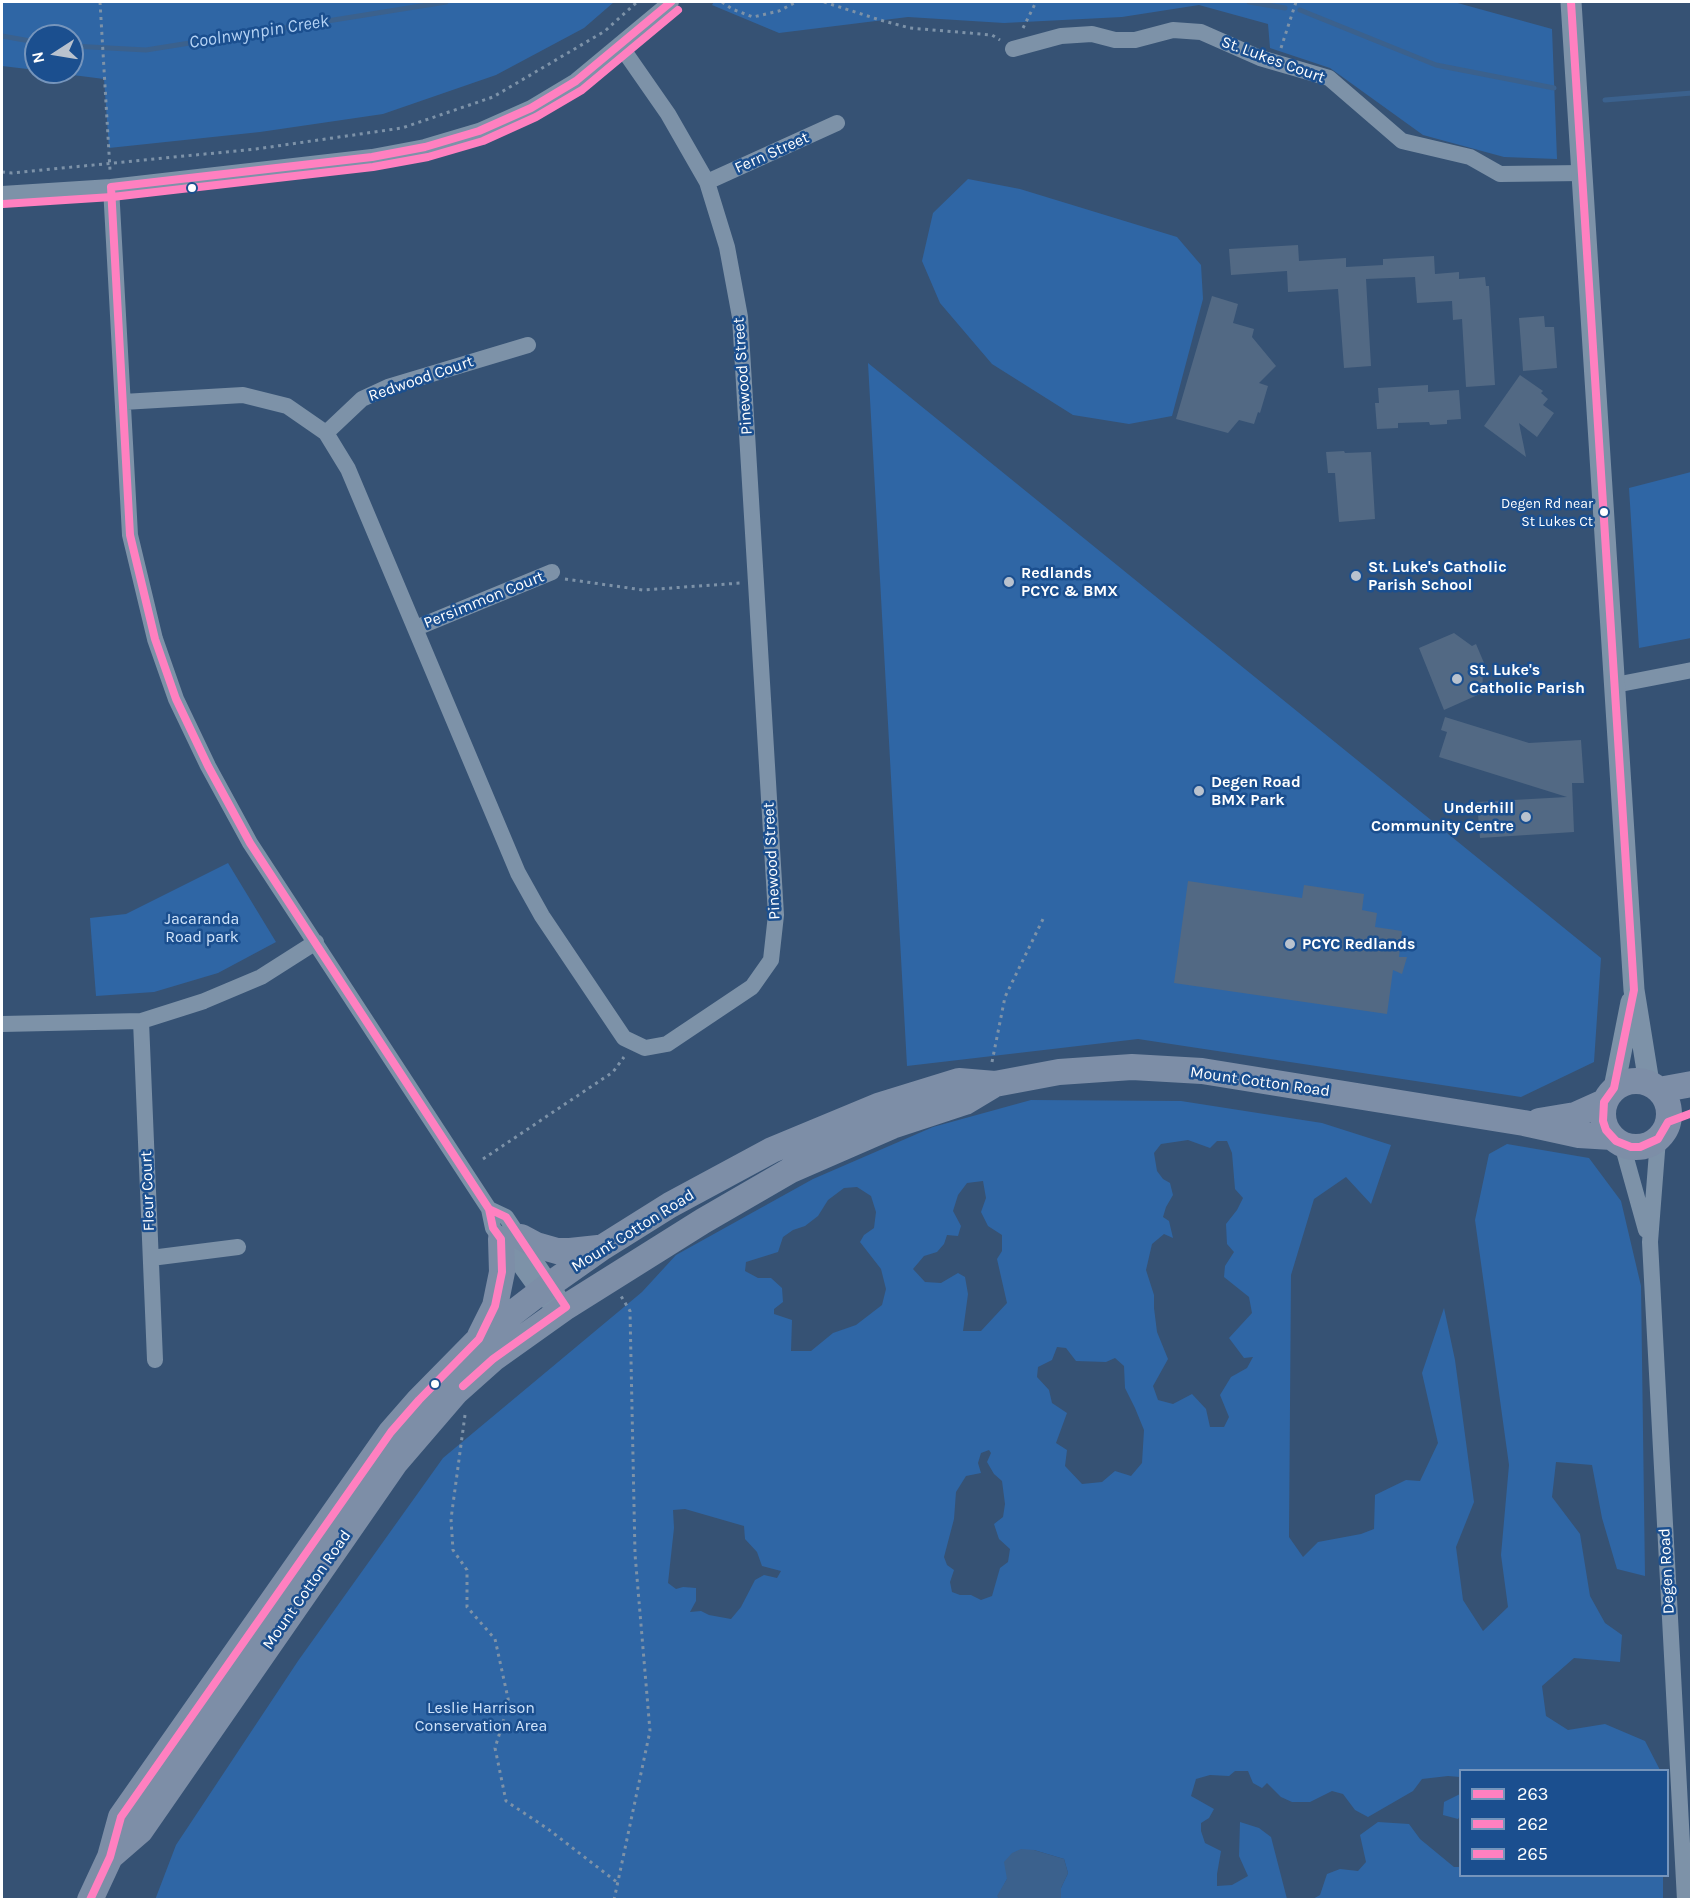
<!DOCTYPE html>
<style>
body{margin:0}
#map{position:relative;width:1693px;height:1901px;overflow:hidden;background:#365274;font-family:Karla,sans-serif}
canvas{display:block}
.frame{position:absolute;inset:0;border:3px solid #fff;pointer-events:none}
.legend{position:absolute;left:1459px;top:1769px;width:210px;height:108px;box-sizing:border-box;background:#1b4f8f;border:2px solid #7695bc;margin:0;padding:8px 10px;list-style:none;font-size:18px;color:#fff}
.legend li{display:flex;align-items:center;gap:12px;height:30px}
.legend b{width:30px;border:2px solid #7695bc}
.north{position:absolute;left:24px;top:24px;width:60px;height:60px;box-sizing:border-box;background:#1b4f8f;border:2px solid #7695bc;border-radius:50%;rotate:258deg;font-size:16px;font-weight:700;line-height:24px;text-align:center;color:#fff}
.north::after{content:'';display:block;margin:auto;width:21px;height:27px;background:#b9c2ce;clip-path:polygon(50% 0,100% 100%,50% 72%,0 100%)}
</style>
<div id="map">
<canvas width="1693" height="1901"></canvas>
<div class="frame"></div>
<ul class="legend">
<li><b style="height:8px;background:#ff80c0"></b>263</li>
<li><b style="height:8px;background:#ff80c0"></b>262</li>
<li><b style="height:8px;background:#ff80c0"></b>265</li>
</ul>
<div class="north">N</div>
</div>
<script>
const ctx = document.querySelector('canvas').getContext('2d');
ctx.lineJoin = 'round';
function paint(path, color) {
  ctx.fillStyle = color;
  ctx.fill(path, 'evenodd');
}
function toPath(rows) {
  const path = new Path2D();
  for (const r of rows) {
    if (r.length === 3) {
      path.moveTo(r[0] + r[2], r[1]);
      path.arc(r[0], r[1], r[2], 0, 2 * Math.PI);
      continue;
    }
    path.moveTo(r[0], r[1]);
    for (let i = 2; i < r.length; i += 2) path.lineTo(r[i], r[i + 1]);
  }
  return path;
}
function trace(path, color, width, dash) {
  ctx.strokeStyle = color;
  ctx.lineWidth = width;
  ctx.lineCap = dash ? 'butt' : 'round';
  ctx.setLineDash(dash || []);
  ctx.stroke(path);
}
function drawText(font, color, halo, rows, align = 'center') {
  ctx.font = font + ' Karla,sans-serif';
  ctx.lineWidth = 5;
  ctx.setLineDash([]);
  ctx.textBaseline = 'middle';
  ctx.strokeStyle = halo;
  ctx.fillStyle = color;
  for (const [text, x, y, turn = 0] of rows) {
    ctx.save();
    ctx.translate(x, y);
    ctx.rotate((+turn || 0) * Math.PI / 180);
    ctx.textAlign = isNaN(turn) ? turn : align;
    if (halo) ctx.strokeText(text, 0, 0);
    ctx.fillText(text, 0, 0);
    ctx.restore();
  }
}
const green = toPath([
 [2,2,614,2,584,28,496,75,383,114,260,132,109,148,104,79,49,72,72,72,72,36,36,36,36,70,2,66],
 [714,2,1454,2,1552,29,1557,159,1504,157,1423,135,1330,68,1270,48,1268,24,1199,5,1122,17,1004,23,908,17,779,33,712,5],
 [968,179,1020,189,1177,237,1201,265,1203,299,1172,416,1129,424,1073,415,992,364,940,303,922,261,933,213],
 [868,363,1601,958,1594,1062,1521,1097,1138,1039,907,1066],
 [1691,472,1691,638,1639,648,1629,488],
 [228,863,276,942,218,973,154,992,96,996,90,918,126,914],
 [1031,1100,1181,1101,1322,1123,1391,1145,1371,1204,1346,1177,1314,1199,1291,1275,1289,1537,1303,1557,1318,1542,1361,1534,1374,1529,1375,1495,1406,1480,1420,1481,1438,1443,1422,1373,1444,1308,1455,1360,1474,1502,1456,1547,1463,1600,1483,1631,1508,1607,1501,1555,1509,1465,1475,1220,1489,1154,1507,1144,1589,1158,1621,1201,1641,1286,1645,1576,1617,1569,1602,1518,1592,1465,1556,1462,1552,1497,1580,1534,1590,1596,1605,1623,1622,1635,1620,1662,1574,1658,1542,1686,1546,1716,1568,1730,1605,1724,1645,1741,1660,1770,1460,1770,1460,1777,1448,1776,1422,1779,1413,1791,1368,1817,1355,1810,1343,1794,1332,1791,1310,1802,1292,1802,1281,1797,1267,1783,1262,1788,1253,1783,1248,1771,1235,1771,1229,1776,1210,1775,1196,1779,1191,1796,1214,1809,1209,1818,1201,1823,1201,1831,1205,1843,1221,1851,1217,1874,1217,1886,1232,1885,1248,1876,1239,1856,1240,1822,1259,1828,1271,1837,1287,1899,1061,1899,1061,1888,1068,1873,1064,1859,1034,1850,1007,1879,998,1896,999,1899,155,1900,176,1845,298,1661,443,1458,642,1292,676,1255,813,1179,933,1127],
 [1188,1140,1210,1148,1217,1141,1227,1141,1232,1153,1235,1189,1243,1198,1237,1210,1226,1224,1227,1244,1234,1252,1225,1266,1224,1277,1249,1297,1252,1313,1229,1338,1244,1358,1253,1357,1247,1368,1231,1377,1220,1395,1229,1417,1224,1427,1210,1427,1206,1409,1192,1394,1173,1404,1158,1400,1153,1386,1168,1359,1157,1332,1154,1308,1154,1295,1146,1270,1152,1244,1164,1234,1173,1238,1169,1221,1163,1217,1166,1207,1173,1195,1170,1183,1163,1179,1157,1171,1154,1153,1161,1144],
 [983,1181,986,1198,981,1212,988,1226,1002,1235,1002,1251,997,1259,1007,1303,981,1331,963,1331,968,1294,965,1277,958,1273,941,1283,925,1282,913,1269,924,1256,937,1252,944,1244,947,1235,958,1236,961,1226,953,1211,958,1195,967,1183],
 [857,1187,871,1196,876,1212,874,1228,864,1235,860,1242,881,1269,886,1289,882,1305,856,1325,833,1333,811,1351,791,1351,792,1320,774,1314,774,1309,783,1302,782,1288,771,1278,758,1278,745,1271,746,1262,778,1252,783,1237,793,1230,805,1226,818,1216,828,1200,844,1188],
 [1057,1347,1066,1348,1076,1361,1106,1362,1115,1358,1124,1366,1125,1388,1135,1408,1144,1430,1142,1463,1131,1476,1115,1471,1102,1482,1082,1484,1065,1466,1067,1450,1056,1443,1067,1413,1052,1403,1049,1390,1037,1377,1038,1367,1052,1360],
 [989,1450,991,1453,987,1462,994,1474,1002,1481,1005,1504,1003,1517,994,1524,999,1539,1010,1549,1008,1562,1000,1568,992,1596,981,1600,971,1595,960,1595,952,1592,950,1582,954,1570,947,1565,944,1557,954,1519,956,1492,966,1476,981,1473,978,1463,981,1453],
 [685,1509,744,1526,745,1539,757,1552,762,1566,781,1571,777,1578,764,1575,755,1580,741,1607,731,1619,709,1615,701,1611,690,1612,696,1601,696,1588,683,1587,676,1589,668,1583,674,1528,673,1510],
 [1460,1794,1460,1816,1458,1819,1443,1815,1444,1802],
 [1378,1822,1409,1824,1420,1839,1454,1867,1460,1867,1460,1876,1663,1876,1663,1899,1313,1899,1320,1895,1327,1874,1340,1869,1358,1871,1366,1862,1360,1835]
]);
const water = toPath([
 [1021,1849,1034,1850,1064,1859,1068,1873,1061,1888,1061,1899,999,1899,997,1896,1007,1879,1004,1862,1012,1853]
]);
const stream = toPath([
 [1249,2,1285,8],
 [1300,10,1436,65,1554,88],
 [2,36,36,42],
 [72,46,146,50,446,2],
 [1605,100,1692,93]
]);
const building = toPath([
 [1298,245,1299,261,1346,258,1346,267,1383,265,1383,259,1434,256,1435,274,1459,272,1459,279,1485,277,1486,286,1489,286,1495,385,1466,387,1462,319,1453,320,1452,301,1417,303,1415,277,1366,279,1371,366,1344,368,1338,289,1288,292,1287,271,1231,275,1229,249],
 [1212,296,1238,304,1233,323,1254,329,1252,337,1276,366,1259,383,1268,386,1260,413,1258,412,1254,424,1239,420,1228,433,1176,419],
 [1544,316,1545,327,1554,327,1557,368,1523,371,1519,318],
 [1520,375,1543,391,1541,393,1548,399,1543,405,1554,413,1537,437,1519,423,1526,457,1484,426],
 [1428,385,1428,392,1459,390,1461,419,1447,420,1447,424,1430,425,1429,422,1398,423,1398,428,1377,429,1375,403,1379,403,1378,388],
 [1344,451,1345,453,1371,452,1375,519,1339,522,1335,473,1328,473,1326,452],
 [1454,633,1472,646,1476,644,1487,670,1483,672,1482,693,1444,710,1419,648],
 [1445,717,1529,743,1581,740,1584,783,1572,783,1574,832,1480,838,1477,802,1567,797,1439,757,1447,732,1441,730],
 [1188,881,1302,898,1304,885,1364,894,1362,910,1377,913,1375,927,1402,931,1399,957,1407,957,1402,974,1393,970,1387,1014,1174,983]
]);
const path = toPath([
 [100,2,110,170],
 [722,2,732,9,753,17,779,11,796,2],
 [824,2,880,20,910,28,992,35,1000,40],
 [1023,28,1036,2],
 [1281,48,1296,2],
 [2,172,12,173,256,149,402,128,493,97,605,31,637,2],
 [565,579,643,590,741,583],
 [992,1062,1005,997,1043,919],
 [483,1159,613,1072,624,1057],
 [465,1415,451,1519,453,1550,467,1570,467,1607,495,1639,509,1703,495,1748,506,1801,548,1829,618,1883],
 [614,1900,650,1731,635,1554,630,1311,621,1296]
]);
const minor = toPath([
 [1013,49,1061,36,1092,34,1115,40,1135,40,1173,30,1201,32,1260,58,1329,78,1402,141,1470,157,1500,174,1582,173],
 [707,182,837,123],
 [111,187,130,535,155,639,176,699,208,766,250,843,489,1209,493,1228,545,1300],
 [2,194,111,187,372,157,425,147,479,131,531,108,576,81,671,2],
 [123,402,243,395,287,406,326,433,348,469,518,873,542,916,624,1038,645,1048,667,1044,752,987,771,960,776,915,740,317,727,247,707,182,668,114,620,45],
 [326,433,362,399,388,387,528,345],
 [416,628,552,572],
 [1615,685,1692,670],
 [141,1021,155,1360],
 [2,1024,141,1021,204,1001,261,977,316,942],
 [1658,1139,1650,1242,1685,1900],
 [1622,1144,1646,1230],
 [489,1209,506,1217,566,1307],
 [151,1258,238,1247]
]);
const tertiary = toPath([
 [1571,2,1634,990,1649,1083],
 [1614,1088,1631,1002]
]);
const primary = toPath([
 [1636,1114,33],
 [1659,1090,1692,1084],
 [1539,1121,1575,1115,1604,1102],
 [521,1237,536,1245,557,1251,570,1251,598,1248],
 [480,1336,495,1306,502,1272,501,1239],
 [110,1857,140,1831,395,1463,456,1392,493,1359,566,1307,703,1221,791,1170,892,1126,965,1102,995,1084],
 [90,1900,110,1857,121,1817,391,1432,419,1400,479,1339,552,1283,603,1247,670,1205,772,1150,878,1106,959,1081,995,1084,1059,1072,1132,1067,1202,1071,1524,1123,1579,1135,1612,1137]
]);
const bus1 = toPath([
 [463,1386,493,1359,566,1307,506,1217,489,1209],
 [90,1900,110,1857,121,1817,391,1432,419,1400,479,1339,495,1306,502,1272,501,1239,493,1228,489,1209,250,843,208,766,176,699,155,639,130,535,111,187,372,157,425,147,479,131,531,108,576,81,671,2]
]);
const bus2 = toPath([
 [1571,2,1634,990,1614,1088,1604,1102,1603,1121,1606,1130,1616,1141,1631,1147,1640,1147,1658,1139,1668,1122,1692,1113]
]);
const bus3 = toPath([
 [3,204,112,197,373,167,428,157,483,141,536,117,582,90,678,10]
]);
const markers = [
 [192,188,5,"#fff"],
 [1604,512,5,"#fff"],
 [1356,576,6,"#b9c2ce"],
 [1009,582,6,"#b9c2ce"],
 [1457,679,6,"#b9c2ce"],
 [1199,791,6,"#b9c2ce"],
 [1526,817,6,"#b9c2ce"],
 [1290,944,6,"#b9c2ce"],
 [435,1384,5,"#fff"]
];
const busNames = [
 ["Degen Rd near",1593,504],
 ["St Lukes Ct",1593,522]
];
const streetNames = [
 ["St. Lukes Court",1273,60,20],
 ["Fern Street",772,153,-24],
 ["Pinewood Street",743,376,-94],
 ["Redwood Court",421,379,-19],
 ["Persimmon Court",484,600,-22],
 ["Pinewood Street",772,861,-93],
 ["Mount Cotton Road",1260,1082,8],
 ["Fleur Court",148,1191,-92],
 ["Mount Cotton Road",633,1231,-32],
 ["Degen Road",1667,1571,-93],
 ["Mount Cotton Road",307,1590,-55]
];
const poiNames = [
 ["St. Luke's Catholic",1368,567],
 ["Parish School",1368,585],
 ["Redlands",1021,573],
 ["PCYC & BMX",1021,591],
 ["St. Luke's",1469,670],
 ["Catholic Parish",1469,688],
 ["Degen Road",1211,782],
 ["BMX Park",1211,800],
 ["Underhill",1514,808,"right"],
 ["Community Centre",1514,826,"right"],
 ["PCYC Redlands",1302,944]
];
const parkNames = [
 ["Jacaranda",202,919],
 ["Road park",202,937],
 ["Leslie Harrison",481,1708],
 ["Conservation Area",481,1726]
];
const waterNames = [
 ["Coolnwynpin Creek",259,32,-9]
];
paint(green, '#2f66a5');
paint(water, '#3b618d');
trace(stream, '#3b618d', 5);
paint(building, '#526984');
trace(path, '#7d92a8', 3, [3, 4.5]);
trace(minor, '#7d92a8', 16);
trace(tertiary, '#7d92a8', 21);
trace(primary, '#7d8ea7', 26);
trace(bus1, '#ff80c0', 8);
trace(bus2, '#ff80c0', 8);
trace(bus3, '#ff80c0', 8);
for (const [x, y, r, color] of markers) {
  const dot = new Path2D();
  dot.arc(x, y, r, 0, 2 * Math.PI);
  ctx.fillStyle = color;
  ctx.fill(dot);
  trace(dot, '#1b4f8f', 2);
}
drawText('14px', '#fff', '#1b4f8f', busNames, 'right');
drawText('16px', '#fff', '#1b4f8f', streetNames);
drawText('bold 16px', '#fff', '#1b4f8f', poiNames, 'left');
drawText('16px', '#cfe3fa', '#1b4f8f', parkNames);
drawText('italic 18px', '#b5d3f5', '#1b4f8f', waterNames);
</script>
